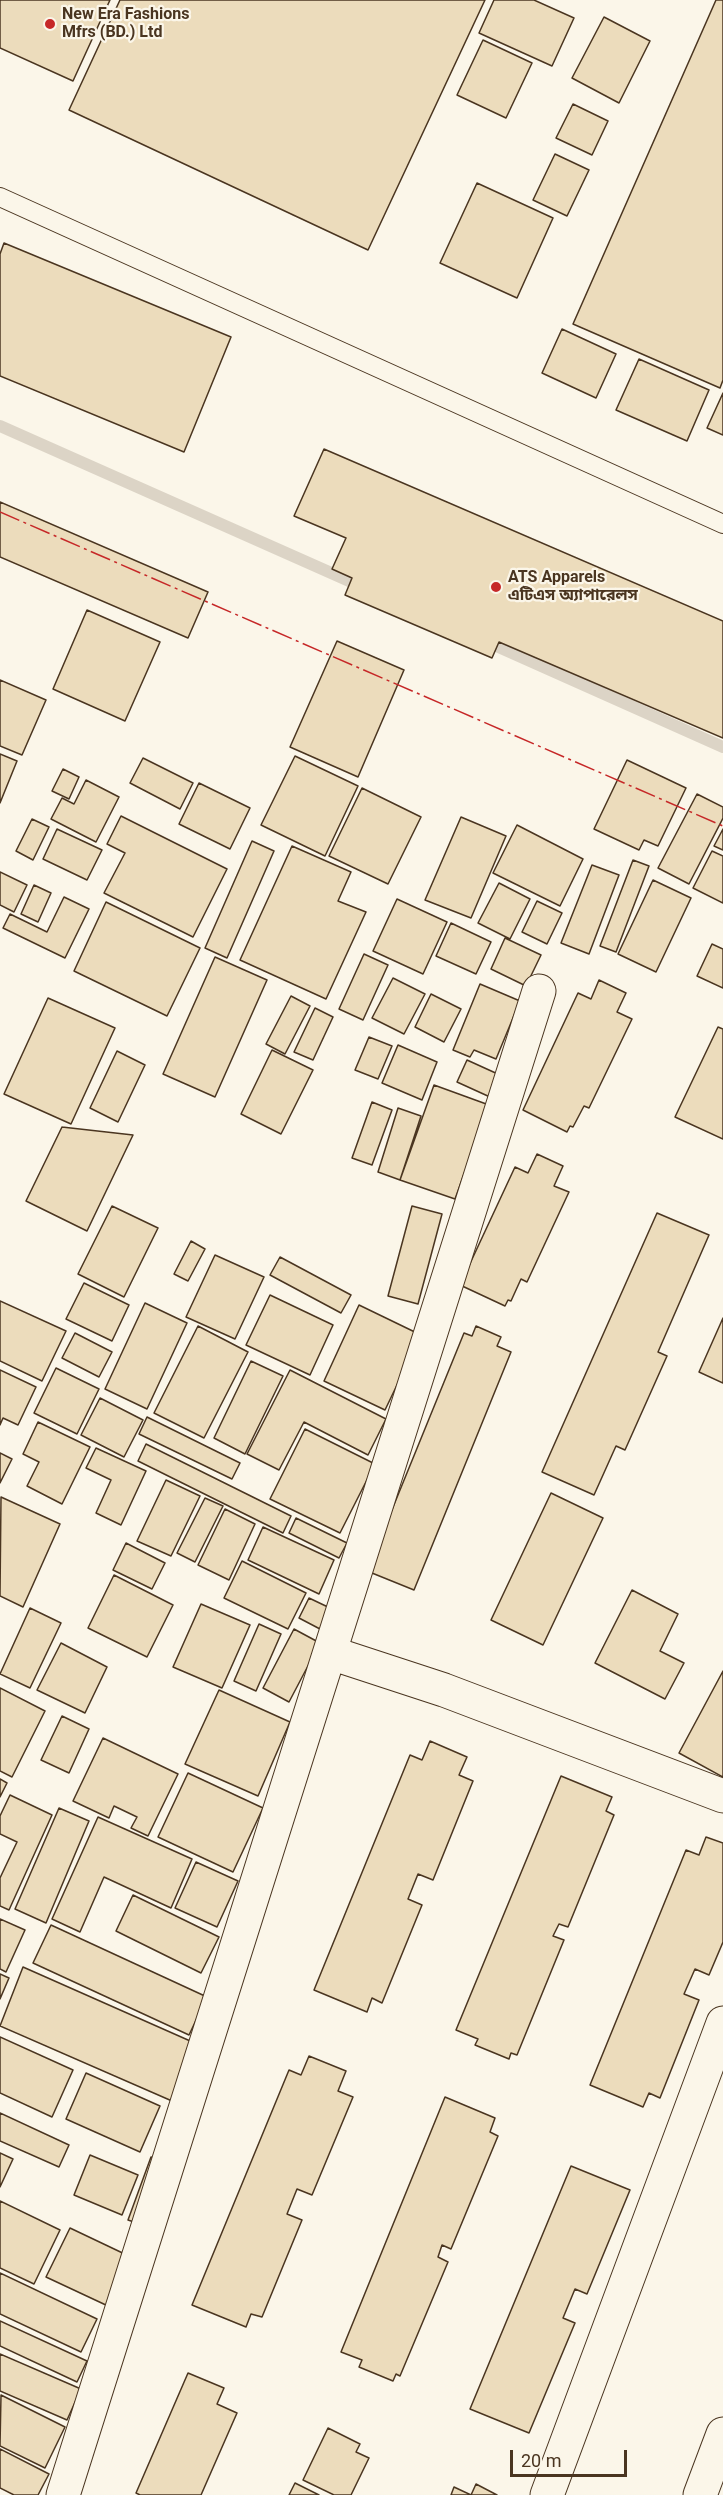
<!DOCTYPE html>
<meta charset="utf-8">
<style>
body{margin:0}
#map{position:relative;width:723px;height:2495px;overflow:hidden;background:#fbf6e9;font-family:Roboto,sans-serif}
canvas{display:block}
.scale{position:absolute;left:510px;top:2450px;width:117px;height:27px;box-sizing:border-box;border:3px solid #4a3520;border-top:0;padding-left:8px;font-size:18px;line-height:21px;white-space:nowrap;color:#4a3520;-webkit-text-stroke:4px #fbf6e9;paint-order:stroke}
</style>
<div id="map">
<canvas width="723" height="2495"></canvas>
<div class="scale">20 m</div>
</div>
<script>
const ctx = document.querySelector('canvas').getContext('2d');
ctx.lineJoin = 'round';
function toPath(rows) {
  const path = new Path2D();
  for (const r of rows) {
    path.moveTo(r[0], r[1]);
    for (let i = 2; i < r.length; i += 2) path.lineTo(r[i], r[i + 1]);
  }
  return path;
}
function trace(path, color, width, dash) {
  ctx.strokeStyle = color;
  ctx.lineWidth = width;
  ctx.lineCap = dash ? 'butt' : 'round';
  ctx.setLineDash(dash || []);
  ctx.stroke(path);
}
function paint(path, color) {
  ctx.fillStyle = color;
  ctx.fill(path, 'evenodd');
}
function drawText(font, color, halo, rows, align = 'center') {
  ctx.font = font + ' Roboto,"Noto Sans Bengali",sans-serif';
  ctx.lineWidth = 4.5;
  ctx.setLineDash([]);
  ctx.textBaseline = 'middle';
  ctx.strokeStyle = halo;
  ctx.fillStyle = color;
  for (const [text, x, y, turn = 0] of rows) {
    ctx.save();
    ctx.translate(x, y);
    ctx.rotate((+turn || 0) * Math.PI / 180);
    ctx.textAlign = isNaN(turn) ? turn : align;
    if (halo) ctx.strokeText(text, 0, 0);
    ctx.fillText(text, 0, 0);
    ctx.restore();
  }
}
const stream = toPath([
 [0,426,365,588],
 [483,640,723,747]
]);
const building = toPath([
 [0,0,110,0,73,81,0,48,0,0],
 [120,0,485,0,368,250,69,110,120,0],
 [494,0,534,0,574,18,552,66,479,33,494,0],
 [716,0,723,0,723,380,720,388,573,324,716,0],
 [604,17,650,41,619,103,572,78,604,17],
 [483,40,532,63,506,118,457,95,483,40],
 [573,104,608,121,592,155,556,138,573,104],
 [555,154,589,170,567,216,533,200,555,154],
 [477,183,553,218,517,298,440,263,477,183],
 [4,243,231,337,184,452,0,376,0,254,4,243],
 [562,329,616,354,596,398,542,373,562,329],
 [639,359,709,390,687,441,616,410,639,359],
 [723,393,723,435,707,428,723,393],
 [324,449,723,621,723,738,499,642,492,658,345,595,352,578,332,569,346,538,294,516,324,449],
 [0,502,208,592,188,638,0,557,0,502],
 [87,610,160,642,125,721,53,689,87,610],
 [337,641,404,670,358,777,290,747,337,641],
 [0,680,46,700,22,755,0,746,0,680],
 [0,754,17,761,0,803,0,754],
 [295,756,358,786,325,856,261,825,295,756],
 [143,758,193,783,180,809,130,783,143,758],
 [627,760,686,788,658,846,644,840,639,850,594,829,627,760],
 [63,769,79,777,69,799,52,791,63,769],
 [86,780,119,797,96,842,51,819,62,798,74,804,86,780],
 [199,783,250,808,230,849,179,824,199,783],
 [362,788,421,817,388,884,329,856,362,788],
 [697,794,723,807,723,818,689,884,658,868,697,794],
 [121,816,227,869,193,937,104,893,125,853,107,844,121,816],
 [461,817,506,836,471,918,425,900,461,817],
 [32,819,49,827,33,860,16,851,32,819],
 [517,825,583,859,560,906,493,873,517,825],
 [57,829,102,850,87,880,43,859,57,829],
 [723,829,723,850,714,846,723,829],
 [252,841,274,851,227,958,205,948,252,841],
 [292,846,351,872,338,901,366,912,326,999,240,960,292,846],
 [712,851,723,856,723,903,693,888,712,851],
 [633,860,649,866,616,952,600,946,633,860],
 [592,865,619,875,589,954,561,943,592,865],
 [0,872,27,885,14,912,0,905,0,872],
 [653,880,691,898,656,972,618,954,653,880],
 [499,883,530,899,510,939,478,923,499,883],
 [34,885,51,893,38,922,21,914,34,885],
 [64,897,89,909,65,958,3,928,10,914,47,932,64,897],
 [397,899,447,922,423,974,373,951,397,899],
 [537,901,562,913,547,944,522,932,537,901],
 [106,902,200,948,167,1016,74,971,106,902],
 [451,923,491,942,476,974,436,956,451,923],
 [505,938,541,955,526,986,491,969,505,938],
 [712,944,723,949,723,988,697,976,712,944],
 [364,954,388,965,363,1020,339,1009,364,954],
 [215,957,267,980,215,1097,163,1074,215,957],
 [393,978,425,994,404,1034,372,1018,393,978],
 [599,980,626,993,617,1012,632,1019,589,1108,584,1106,573,1127,570,1126,567,1132,523,1110,578,993,591,999,599,980],
 [480,984,520,1001,496,1059,474,1050,470,1057,453,1050,480,984],
 [431,994,461,1009,444,1042,415,1027,431,994],
 [291,996,310,1006,285,1054,266,1044,291,996],
 [48,998,115,1028,71,1124,4,1094,48,998],
 [315,1008,333,1017,313,1060,294,1052,315,1008],
 [718,1027,723,1029,723,1139,675,1117,718,1027],
 [369,1037,392,1046,378,1079,355,1070,369,1037],
 [398,1045,437,1062,422,1100,382,1083,398,1045],
 [272,1050,313,1070,281,1134,241,1114,272,1050],
 [117,1051,145,1065,118,1122,90,1108,117,1051],
 [467,1060,500,1075,490,1097,457,1082,467,1060],
 [434,1085,489,1105,455,1199,400,1180,434,1085],
 [372,1102,392,1110,372,1165,352,1158,372,1102],
 [398,1108,421,1116,400,1180,378,1172,398,1108],
 [62,1127,133,1135,87,1231,26,1201,62,1127],
 [537,1154,563,1166,554,1186,569,1192,527,1282,521,1279,511,1301,508,1300,505,1306,460,1285,515,1167,528,1173,537,1154],
 [112,1206,158,1228,124,1297,78,1274,112,1206],
 [412,1206,442,1214,418,1304,388,1296,412,1206],
 [657,1213,709,1235,658,1352,667,1356,625,1450,616,1446,594,1495,542,1472,657,1213],
 [191,1241,205,1249,188,1281,174,1274,191,1241],
 [215,1255,264,1277,235,1339,186,1317,215,1255],
 [280,1257,351,1295,341,1313,270,1275,280,1257],
 [84,1283,129,1305,112,1341,66,1319,84,1283],
 [270,1295,333,1325,310,1375,246,1345,270,1295],
 [0,1301,66,1331,42,1381,0,1361,0,1301],
 [145,1303,187,1323,147,1409,105,1389,145,1303],
 [359,1305,421,1335,385,1410,324,1381,359,1305],
 [723,1318,723,1383,699,1372,723,1318],
 [198,1326,248,1352,204,1438,154,1413,198,1326],
 [476,1326,501,1337,497,1346,511,1352,414,1590,367,1571,464,1333,472,1336,476,1326],
 [75,1333,112,1352,99,1377,62,1358,75,1333],
 [251,1361,283,1376,245,1454,214,1438,251,1361],
 [56,1368,99,1389,77,1434,34,1413,56,1368],
 [0,1370,36,1387,18,1425,3,1418,0,1425,0,1370],
 [290,1370,386,1419,368,1455,304,1422,279,1470,247,1454,290,1370],
 [100,1398,143,1420,124,1457,81,1435,100,1398],
 [147,1417,240,1463,232,1479,139,1434,147,1417],
 [38,1422,90,1447,62,1504,27,1486,39,1462,23,1454,38,1422],
 [305,1429,375,1464,340,1533,270,1499,305,1429],
 [146,1444,291,1516,283,1533,138,1461,146,1444],
 [96,1448,146,1471,121,1525,96,1513,111,1480,86,1468,96,1448],
 [0,1453,12,1459,0,1483,0,1453],
 [166,1480,200,1496,171,1556,137,1541,166,1480],
 [551,1493,603,1518,543,1645,491,1620,551,1493],
 [1,1497,60,1524,23,1607,0,1596,1,1497],
 [205,1498,223,1506,195,1562,177,1553,205,1498],
 [225,1509,255,1524,229,1580,198,1565,225,1509],
 [296,1518,347,1543,339,1558,289,1533,296,1518],
 [263,1527,334,1560,319,1594,248,1560,263,1527],
 [126,1543,165,1563,152,1589,113,1570,126,1543],
 [242,1561,306,1593,288,1629,224,1598,242,1561],
 [114,1575,173,1605,147,1657,88,1628,114,1575],
 [632,1590,678,1614,660,1651,684,1663,665,1699,595,1663,632,1590],
 [309,1598,330,1608,320,1629,299,1618,309,1598],
 [201,1604,250,1625,222,1688,173,1667,201,1604],
 [30,1608,61,1623,30,1688,0,1674,30,1608],
 [259,1624,281,1634,256,1691,234,1681,259,1624],
 [294,1629,320,1643,289,1702,263,1688,294,1629],
 [61,1643,107,1667,85,1713,37,1690,61,1643],
 [723,1671,723,1777,679,1753,723,1671],
 [0,1688,45,1711,12,1777,0,1771,0,1688],
 [219,1690,290,1722,258,1796,185,1764,219,1690],
 [62,1716,89,1729,69,1773,41,1760,62,1716],
 [103,1738,178,1774,148,1836,131,1828,137,1817,114,1806,109,1818,73,1801,103,1738],
 [430,1741,467,1757,459,1775,473,1781,433,1880,418,1874,408,1899,422,1905,382,2003,372,1998,367,2012,314,1990,410,1755,422,1760,430,1741],
 [188,1773,263,1808,233,1872,158,1837,188,1773],
 [561,1776,612,1797,606,1811,614,1815,568,1927,559,1924,553,1936,564,1940,517,2055,511,2053,509,2059,475,2045,478,2039,456,2030,561,1776],
 [0,1779,7,1783,0,1797,0,1779],
 [10,1795,52,1815,9,1910,0,1906,0,1878,17,1842,0,1834,0,1816,10,1795],
 [59,1808,89,1821,46,1923,15,1909,59,1808],
 [98,1817,192,1859,171,1908,104,1877,80,1932,52,1919,98,1817],
 [706,1837,723,1843,723,1942,709,1975,695,1969,684,1994,699,2000,660,2098,649,2093,643,2107,590,2085,686,1850,699,1855,706,1837],
 [196,1862,238,1881,217,1927,175,1908,196,1862],
 [133,1895,219,1937,201,1973,116,1931,133,1895],
 [0,1919,25,1930,6,1972,0,1969,0,1919],
 [51,1925,207,1997,189,2035,33,1963,51,1925],
 [23,1967,197,2044,172,2101,0,2026,23,1967],
 [0,1974,9,1978,0,1999,0,1974],
 [0,2037,73,2070,52,2117,0,2093,0,2037],
 [309,2056,346,2071,338,2091,353,2097,312,2195,297,2189,287,2214,302,2220,262,2317,251,2314,246,2327,192,2305,289,2070,301,2075,309,2056],
 [86,2073,160,2106,140,2152,66,2119,86,2073],
 [445,2097,495,2118,490,2132,498,2136,451,2249,442,2245,438,2257,448,2262,400,2376,396,2374,393,2381,359,2367,362,2360,341,2352,445,2097],
 [0,2113,69,2145,59,2167,0,2141,0,2113],
 [0,2153,13,2159,0,2187,0,2153],
 [90,2155,138,2175,122,2215,74,2195,90,2155],
 [151,2157,166,2163,143,2225,128,2220,151,2157],
 [571,2166,630,2190,587,2294,575,2289,563,2318,575,2323,529,2433,470,2409,571,2166],
 [0,2201,60,2230,34,2284,0,2268,0,2201],
 [70,2228,131,2257,108,2306,46,2277,70,2228],
 [0,2273,97,2319,81,2352,0,2314,0,2273],
 [0,2321,87,2361,77,2382,0,2346,0,2321],
 [0,2354,81,2389,67,2420,0,2391,0,2354],
 [188,2373,224,2388,217,2404,237,2413,201,2495,140,2495,136,2493,188,2373],
 [1,2395,65,2427,45,2468,0,2446,1,2395],
 [328,2428,360,2444,356,2452,369,2458,351,2495,334,2495,303,2480,328,2428],
 [0,2449,49,2474,38,2495,14,2495,0,2488,0,2449],
 [295,2483,319,2495,289,2495,295,2483],
 [476,2484,497,2495,451,2495,454,2487,471,2495,476,2484]
]);
const lane = toPath([
 [0,197,723,524]
]);
const street = toPath([
 [331,1653,444,1690,723,1796],
 [63,2495,539,991],
 [547,2495,723,2023],
 [700,2495,723,2434]
]);
const power = toPath([
 [0,512,723,826]
]);
const markers = [
 [50,24,6,"#c62828"],
 [496,587,6,"#c62828"]
];
const poiNames = [
 ["New Era Fashions",62,15],
 ["Mfrs (BD.) Ltd",62,33],
 ["ATS Apparels",508,578],
 ["এটিএস অ্যাপারেলস",508,596]
];
trace(stream, '#dcd4c6', 12);
paint(building, '#ecdcbc');
trace(building, '#4a3520', 1.5);
trace(lane, '#4a3520', 20);
trace(street, '#4a3520', 35);
trace(lane, '#fbf6e9', 18);
trace(street, '#fbf6e9', 33);
trace(power, '#c62828', 1.5, [21, 4.5, 3, 4.5]);
for (const [x, y, r, color] of markers) {
  const dot = new Path2D();
  dot.arc(x, y, r, 0, 2 * Math.PI);
  ctx.fillStyle = color;
  ctx.fill(dot);
  trace(dot, '#fbf6e9', 2);
}
drawText('bold 16px', '#4a3520', '#fbf6e9', poiNames, 'left');
</script>
